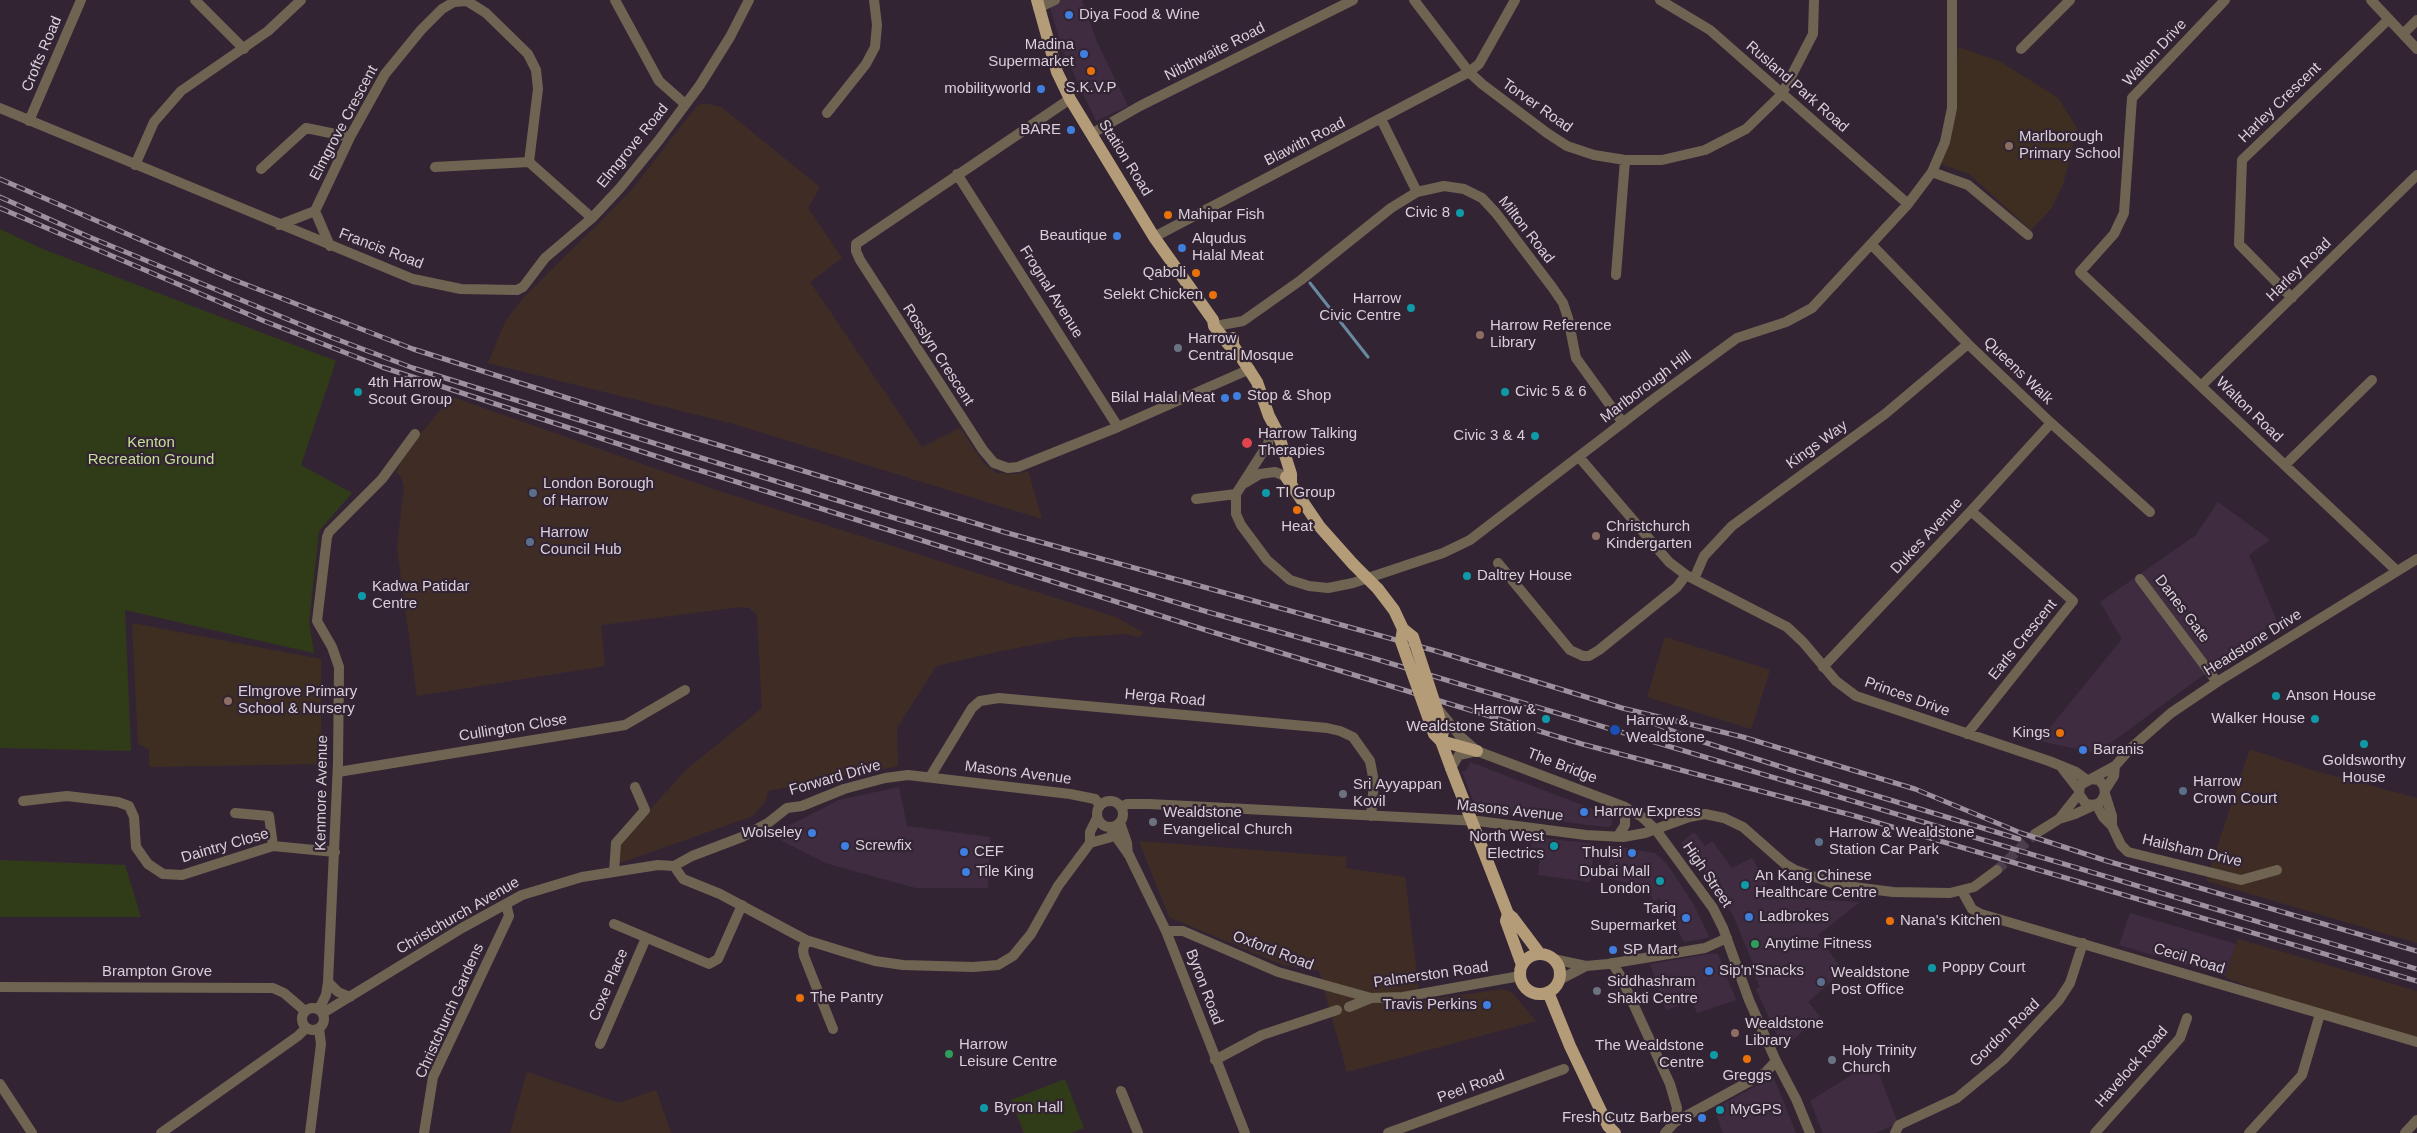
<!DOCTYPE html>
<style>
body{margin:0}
canvas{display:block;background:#332434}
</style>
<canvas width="2417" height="1133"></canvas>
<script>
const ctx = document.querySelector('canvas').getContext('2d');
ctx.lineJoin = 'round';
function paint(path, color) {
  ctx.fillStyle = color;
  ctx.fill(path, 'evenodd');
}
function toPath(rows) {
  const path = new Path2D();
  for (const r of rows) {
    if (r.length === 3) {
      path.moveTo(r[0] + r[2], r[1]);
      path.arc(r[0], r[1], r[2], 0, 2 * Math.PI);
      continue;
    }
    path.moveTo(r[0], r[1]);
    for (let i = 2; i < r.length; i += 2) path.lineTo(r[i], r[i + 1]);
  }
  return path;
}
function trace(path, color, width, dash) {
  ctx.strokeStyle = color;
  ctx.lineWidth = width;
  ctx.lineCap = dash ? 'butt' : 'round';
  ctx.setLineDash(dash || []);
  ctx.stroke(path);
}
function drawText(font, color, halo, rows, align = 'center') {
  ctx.font = font + ' Helvetica,sans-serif';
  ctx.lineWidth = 4.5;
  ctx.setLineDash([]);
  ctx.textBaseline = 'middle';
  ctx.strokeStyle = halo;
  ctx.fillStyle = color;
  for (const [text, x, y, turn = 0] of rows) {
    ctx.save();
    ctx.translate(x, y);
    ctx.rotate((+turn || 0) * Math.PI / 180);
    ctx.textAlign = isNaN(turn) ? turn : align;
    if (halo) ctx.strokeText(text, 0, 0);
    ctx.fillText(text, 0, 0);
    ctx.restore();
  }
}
const built = toPath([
 [1048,0,1082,0,1097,42,1128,106,1096,121,1062,49],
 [2218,502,2270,540,2249,555,2277,621,2097,753,2039,741,2122,639,2100,602,2196,535],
 [1470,762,1590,808,1612,819,1612,825,1608,827,1588,825,1477,810,1462,772,1467,770],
 [899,787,907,826,990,837,988,888,916,888,825,863,771,835,839,800],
 [1694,832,1705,846,1712,841,1732,868,1752,858,1767,883,1758,897,1860,902,1818,935,1843,971,1808,1002,1820,1016,1786,1046,1782,1046,1756,989,1760,987,1751,968,1754,966,1733,915,1705,872,1681,843],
 [1533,837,1595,844,1590,882,1538,875,1541,851,1531,850],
 [1612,846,1655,853,1667,864,1694,905,1709,936,1707,938,1684,942,1660,898,1654,901,1646,888,1642,886,1607,878],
 [2130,913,2236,944,2225,976,2119,945],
 [1714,953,1718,954,1736,1000,1697,1013,1692,1001,1666,1010,1650,964],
 [1874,1061,1898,1124,1875,1133,1823,1133,1810,1101],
 [1772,1077,1774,1078,1796,1133,1723,1133,1714,1109]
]);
const industrial = toPath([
 [701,104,708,104,721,107,820,187,808,208,842,258,810,282,922,447,960,428,984,464,997,473,1016,474,1028,471,1042,519,734,424,488,363,506,320,525,296,631,191,696,107],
 [452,397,719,491,1115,617,1143,632,1140,637,1125,634,1075,637,1001,651,936,666,897,728,898,766,768,791,766,801,753,816,620,863,620,843,686,770,762,708,757,615,749,608,741,607,601,625,605,666,417,696,397,546,404,488,401,476,396,473,404,453],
 [1665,637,1770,670,1751,729,1647,697],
 [2250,749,2315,771,2417,798,2417,943,2206,881],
 [1139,841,1347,857,1346,868,1405,877,1420,1001,1503,989,1512,993,1536,1021,1347,1072,1319,971,1283,965,1169,917],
 [2238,939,2417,991,2417,1042,2320,1014,2225,977],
 [527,1072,619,1103,656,1090,671,1133,510,1133]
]);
const education = toPath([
 [1958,47,2001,62,2058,98,2077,128,2063,185,2051,209,2031,230,1969,174,1941,164,1954,107],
 [132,623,321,659,321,764,149,767,149,749,138,744]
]);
const green = toPath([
 [0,229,40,248,336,361,301,465,352,493,319,531,309,622,314,653,125,610,131,751,0,748],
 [0,860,125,865,141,917,0,917],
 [1065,1079,1084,1128,1071,1133,1024,1133,1011,1100]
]);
const stream = toPath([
 [1310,283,1368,357]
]);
const minorTunnel = toPath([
 [1997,870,2035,834]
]);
const minor = toPath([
 [195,0,244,49],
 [615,0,659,81,685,104],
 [1414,0,1469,72,1482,84,1547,133,1567,146,1594,155,1625,160,1662,160,1705,150,1746,129,1782,94,1813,34,1814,0],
 [1660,0,1710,30,1908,204],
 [2225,0,2132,98,2124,213,2114,234,2080,272,2397,571],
 [2371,0,2417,49],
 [1038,8,1055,0],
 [2403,34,2417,20],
 [2021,49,2070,0],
 [1070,99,856,244,856,251,860,260,983,450,994,463,1008,468,1018,467,1118,427,1250,369],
 [0,108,413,279,461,289,517,290,523,287,545,258,592,218,620,188,659,140,700,85,730,37,749,0],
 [827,113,866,64,875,47,877,25,874,0],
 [1381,119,1417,192],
 [29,121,81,0],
 [1091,134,1140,106,1353,0],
 [135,165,154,122,181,91,268,31,301,0],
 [435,167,529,162],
 [261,169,306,128,350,137],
 [1932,172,1968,185,2028,235],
 [957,174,1118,427],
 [279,225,315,211],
 [1154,237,1469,72,1479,64,1515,0],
 [1871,244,1968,344,2051,423,2150,512],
 [330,246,315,211,350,137,385,74,421,30,442,9,454,2,467,1,486,13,528,54,536,70,538,89,529,162,592,218],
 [1616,275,1625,160],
 [2292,298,2239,244,2242,160,2389,19],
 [1221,325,1243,321,1301,280,1391,208,1417,192,1444,186,1464,189,1482,198,1496,213,1552,287,1563,303,1568,318,1576,358,1623,423],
 [2202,385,2417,175],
 [1270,433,1268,444,1236,494,1236,514,1241,525,1267,560,1290,580,1309,586,1328,588,1353,583,1443,553,1470,540,1655,398,1737,338,1786,322,1812,308,1908,204,1932,172,1945,142,1952,108,1952,0],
 [1579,457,1669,562,1686,575,1787,627,1803,642,1836,681,1856,696,2049,761,2076,772,2087,780],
 [2285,465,2372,380],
 [1245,483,1260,474,1275,472,1285,476],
 [1196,499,1236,494],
 [1498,563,1570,650,1583,656,1589,656,1599,650,1677,587,1686,575],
 [1694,579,1704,556,1732,526,1885,414,1968,344],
 [2140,579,2217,682],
 [1823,667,1971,511,2051,423],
 [1438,709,1460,736,1477,751,1625,807,1642,817,1656,830,1713,908,1723,928,1749,1000,1776,1061,1796,1099,1810,1133],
 [1967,734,2073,601,1971,511],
 [1451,768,1459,755,1477,751],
 [2062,768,2079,790],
 [338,772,625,725,685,690],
 [930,777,972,708,980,701,999,698,1327,728,1340,731,1353,737,1370,761,1374,782,1371,816],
 [2091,779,2115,766,2131,748,2171,713,2217,682,2417,559],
 [2105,790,2114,776,2115,766],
 [2105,794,2112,816,2112,826],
 [1110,814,13],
 [23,801,67,796,118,802,129,806,134,817,136,847,148,864,163,874,182,875,273,846,335,852],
 [2096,804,2103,817,2112,826,2121,845,2128,852,2241,880,2277,870],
 [1121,807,1127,804,1149,804,1478,821,1586,835,1623,837,1645,833,1689,817,1705,814,1724,818,1743,827,1785,864,1795,870,1838,885,1893,892,1950,893,1974,887,1997,870],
 [235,813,269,816,273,846],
 [2059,819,2079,794],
 [1120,823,1127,843,1128,854],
 [1110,828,1129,855,1166,931,1245,1133],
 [2035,834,2059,819,2075,814,2099,803,2102,800,2105,794,2104,786,2099,780,2091,779,2080,785,2079,794,2086,804,2094,805],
 [1618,836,1625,825,1625,807],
 [1090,843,1090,832,1097,818],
 [674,866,692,856,742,837,768,823,787,808,802,806,844,789,885,778,908,775,1070,794,1095,799,1100,805],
 [614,872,616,843,645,810,635,787],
 [1962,891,1972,909,1981,914,2417,1042],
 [614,924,709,964,718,959,742,905],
 [1166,931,1183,931,1278,972,1371,998],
 [806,940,803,950,804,956,833,1029],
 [1553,959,1586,966,1608,964,1705,948,1727,938],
 [1612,963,1620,975,1670,1084,1677,1108,1675,1122],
 [1559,980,1586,966],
 [328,982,338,992,350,997],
 [0,987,273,988,284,993,305,1011],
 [1349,1007,1371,998,1403,997,1520,976],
 [313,1019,11],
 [319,1009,326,995,328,982,338,763,339,667,332,647,317,621,327,537,329,532,382,479,415,434],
 [323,1013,462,928,522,895,582,877,658,865,674,866,683,879,720,894,806,940,848,953,875,961,903,965,973,967,998,965,1013,956,1031,934,1058,886,1090,843,1115,836],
 [600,1044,646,938],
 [1215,1060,1262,1035,1337,1010],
 [0,1084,32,1133],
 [1121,1091,1138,1133],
 [161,1133,298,1036,306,1028],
 [310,1133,321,1044,319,1029],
 [424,1133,433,1077,509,916,506,904],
 [1388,1133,1564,1069],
 [1665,1133,1675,1122,1765,1073,1776,1061],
 [1895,1133,1899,1125,1957,1098,2003,1060,2059,1000,2070,983,2083,943],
 [2095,1133,2180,1038,2187,1018],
 [2249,1133,2302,1075,2320,1014],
 [2405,1133,2417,1120]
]);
const major = toPath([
 [1037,0,1057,72,1070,99,1154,237,1213,320,1214,326,1229,345,1233,345],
 [1233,338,1233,345,1257,382,1269,416,1278,433,1291,474,1291,482],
 [1286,477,1320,527,1353,564],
 [1378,589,1394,610,1403,629],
 [1436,707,1443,731,1441,741,1451,768],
 [1441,741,1477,751],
 [1508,914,1506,921,1522,965],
 [1508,914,1513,918,1540,954],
 [1540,974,20],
 [1548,992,1570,1046,1608,1126,1615,1133]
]);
const rail = toPath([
 [0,179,229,278,413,349,646,423,1004,532,1436,651,1622,708,1743,737,1915,789,2021,833,2107,861,2417,951],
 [0,197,87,236,328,336,413,368,878,513,1208,612,1369,657,2417,969],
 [0,208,264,321,382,367,683,465,1209,631,1582,744,1855,816,2417,981],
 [1643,719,1688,737,1788,769,2019,839]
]);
const majorBridge = toPath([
 [1353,564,1378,589],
 [1436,707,1413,637,1403,629,1401,641,1434,734,1441,741],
 [1451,768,1508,914]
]);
const markers = [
 [1069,15,5,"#3f7fe0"],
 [1084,54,5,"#3f7fe0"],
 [1091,71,5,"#e8710a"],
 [1041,89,5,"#3f7fe0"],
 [1071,130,5,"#3f7fe0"],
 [2009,146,5,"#8d6e63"],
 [1460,213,5,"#0f9aa8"],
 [1168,215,5,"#e8710a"],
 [1117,236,5,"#3f7fe0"],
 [1182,248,5,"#3f7fe0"],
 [1196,273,5,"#e8710a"],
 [1213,295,5,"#e8710a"],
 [1411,308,5,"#0f9aa8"],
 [1480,335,5,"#8d6e63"],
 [1178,348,5,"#6b7280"],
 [358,392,5,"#0f9aa8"],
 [1505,392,5,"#0f9aa8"],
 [1237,396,5,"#3f7fe0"],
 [1225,398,5,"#3f7fe0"],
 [1535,436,5,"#0f9aa8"],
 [1247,443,6,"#e0444e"],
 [533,493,5,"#5c6f8a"],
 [1266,493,5,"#0f9aa8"],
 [1297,510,5,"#e8710a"],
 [1596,536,5,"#8d6e63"],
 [530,542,5,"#5c6f8a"],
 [1467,576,5,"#0f9aa8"],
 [362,596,5,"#0f9aa8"],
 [2276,696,5,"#0f9aa8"],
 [228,701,5,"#8d6e63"],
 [1546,719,5,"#0f9aa8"],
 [2315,719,5,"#0f9aa8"],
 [1615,730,6,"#1a4fb4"],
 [2060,733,5,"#e8710a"],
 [2364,744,5,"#0f9aa8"],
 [2083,750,5,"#3f7fe0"],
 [2183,791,5,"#5c6f8a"],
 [1343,794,5,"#6b7280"],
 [1584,812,5,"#3f7fe0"],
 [1153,822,5,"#6b7280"],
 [812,833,5,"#3f7fe0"],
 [1819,842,5,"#5c6f8a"],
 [845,846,5,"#3f7fe0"],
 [1554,846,5,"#0f9aa8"],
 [964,852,5,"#3f7fe0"],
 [1632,853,5,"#3f7fe0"],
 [966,872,5,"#3f7fe0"],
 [1660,881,5,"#0f9aa8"],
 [1745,885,5,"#0f9aa8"],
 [1749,917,5,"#3f7fe0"],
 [1686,918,5,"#3f7fe0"],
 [1890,921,5,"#e8710a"],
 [1755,944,5,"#2e9e5b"],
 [1613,950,5,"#3f7fe0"],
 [1932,968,5,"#0f9aa8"],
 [1709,971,5,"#3f7fe0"],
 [1821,982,5,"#5c6f8a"],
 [1597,991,5,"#6b7280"],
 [800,998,5,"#e8710a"],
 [1487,1005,5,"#3f7fe0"],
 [1735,1033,5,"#8d6e63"],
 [949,1054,5,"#2e9e5b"],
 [1714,1055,5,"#0f9aa8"],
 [1747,1059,5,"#e8710a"],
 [1832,1060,5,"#6b7280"],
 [984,1108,5,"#0f9aa8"],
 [1720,1110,5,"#0f9aa8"],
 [1702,1118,5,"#3f7fe0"]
];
const poiNames = [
 ["Diya Food & Wine",1079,15],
 ["Madina",1074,45,"right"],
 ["Supermarket",1074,62,"right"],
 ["S.K.V.P",1091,88,"center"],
 ["mobilityworld",1031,89,"right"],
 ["BARE",1061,130,"right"],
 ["Marlborough",2019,137],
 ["Primary School",2019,154],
 ["Civic 8",1450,213,"right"],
 ["Mahipar Fish",1178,215],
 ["Beautique",1107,236,"right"],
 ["Alqudus",1192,239],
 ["Halal Meat",1192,256],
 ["Qaboli",1186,273,"right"],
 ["Selekt Chicken",1203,295,"right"],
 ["Harrow",1401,299,"right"],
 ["Civic Centre",1401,316,"right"],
 ["Harrow Reference",1490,326],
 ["Library",1490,343],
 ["Harrow",1188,339],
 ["Central Mosque",1188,356],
 ["4th Harrow",368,383],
 ["Scout Group",368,400],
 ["Civic 5 & 6",1515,392],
 ["Stop & Shop",1247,396],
 ["Bilal Halal Meat",1215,398,"right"],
 ["Harrow Talking",1258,434],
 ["Therapies",1258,451],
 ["Civic 3 & 4",1525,436,"right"],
 ["London Borough",543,484],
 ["of Harrow",543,501],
 ["TI Group",1276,493],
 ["Heat",1297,527,"center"],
 ["Christchurch",1606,527],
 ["Kindergarten",1606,544],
 ["Harrow",540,533],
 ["Council Hub",540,550],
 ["Daltrey House",1477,576],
 ["Kadwa Patidar",372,587],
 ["Centre",372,604],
 ["Elmgrove Primary",238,692],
 ["School & Nursery",238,709],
 ["Anson House",2286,696],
 ["Harrow &",1536,710,"right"],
 ["Wealdstone Station",1536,727,"right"],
 ["Walker House",2305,719,"right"],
 ["Harrow &",1626,721],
 ["Wealdstone",1626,738],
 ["Kings",2050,733,"right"],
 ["Baranis",2093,750],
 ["Goldsworthy",2364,761,"center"],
 ["House",2364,778,"center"],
 ["Harrow",2193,782],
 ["Crown Court",2193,799],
 ["Sri Ayyappan",1353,785],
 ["Kovil",1353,802],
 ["Harrow Express",1594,812],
 ["Wealdstone",1163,813],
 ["Evangelical Church",1163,830],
 ["Wolseley",802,833,"right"],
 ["Harrow & Wealdstone",1829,833],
 ["Station Car Park",1829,850],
 ["North West",1544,837,"right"],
 ["Electrics",1544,854,"right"],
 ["Screwfix",855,846],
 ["CEF",974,852],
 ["Thulsi",1622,853,"right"],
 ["Tile King",976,872],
 ["Dubai Mall",1650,872,"right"],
 ["London",1650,889,"right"],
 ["An Kang Chinese",1755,876],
 ["Healthcare Centre",1755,893],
 ["Tariq",1676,909,"right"],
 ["Supermarket",1676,926,"right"],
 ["Ladbrokes",1759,917],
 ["Nana's Kitchen",1900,921],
 ["Anytime Fitness",1765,944],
 ["SP Mart",1623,950],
 ["Poppy Court",1942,968],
 ["Sip'n'Snacks",1719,971],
 ["Wealdstone",1831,973],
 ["Post Office",1831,990],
 ["Siddhashram",1607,982],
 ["Shakti Centre",1607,999],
 ["The Pantry",810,998],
 ["Travis Perkins",1477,1005,"right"],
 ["Wealdstone",1745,1024],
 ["Library",1745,1041],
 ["Harrow",959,1045],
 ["Leisure Centre",959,1062],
 ["The Wealdstone",1704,1046,"right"],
 ["Centre",1704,1063,"right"],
 ["Holy Trinity",1842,1051],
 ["Church",1842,1068],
 ["Greggs",1747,1076,"center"],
 ["Byron Hall",994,1108],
 ["MyGPS",1730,1110],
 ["Fresh Cutz Barbers",1692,1118,"right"]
];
const streetNames = [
 ["Nibthwaite Road",1215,52,-27],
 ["Walton Drive",2155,53,-47],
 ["Crofts Road",42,54,-67],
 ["Rusland Park Road",1797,87,41],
 ["Harley Crescent",2280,103,-44],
 ["Torver Road",1537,106,35],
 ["Elmgrove Crescent",344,123,-62],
 ["Blawith Road",1305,142,-27],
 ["Elmgrove Road",633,146,-51],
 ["Station Road",1125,158,58],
 ["Milton Road",1526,230,52],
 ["Francis Road",381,249,21],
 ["Harley Road",2299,270,-44],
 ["Frognal Avenue",1051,292,58],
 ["Rosslyn Crescent",938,355,57],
 ["Queens Walk",2018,371,44],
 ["Marlborough Hill",1646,387,-37],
 ["Walton Road",2249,410,44],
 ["Kings Way",1817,445,-36],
 ["Dukes Avenue",1927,536,-47],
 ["Danes Gate",2182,609,53],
 ["Earls Crescent",2023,640,-51],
 ["Headstone Drive",2253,643,-32],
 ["Princes Drive",1907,697,20],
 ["Herga Road",1165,698,5],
 ["Cullington Close",513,728,-9],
 ["The Bridge",1562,766,21],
 ["Masons Avenue",1018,773,7],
 ["Forward Drive",835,778,-16],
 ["Kenmore Avenue",322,793,-89],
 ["Masons Avenue",1510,811,6],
 ["Daintry Close",225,846,-16],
 ["Hailsham Drive",2192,851,13],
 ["High Street",1707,875,56],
 ["Christchurch Avenue",458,916,-30],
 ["Oxford Road",1273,951,21],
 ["Cecil Road",2189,959,17],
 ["Brampton Grove",157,972],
 ["Palmerston Road",1431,975,-8],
 ["Coxe Place",609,985,-67],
 ["Byron Road",1204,987,69],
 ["Christchurch Gardens",450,1011,-66],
 ["Gordon Road",2005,1033,-44],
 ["Havelock Road",2132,1067,-49],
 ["Peel Road",1471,1087,-20]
];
const parkNames = [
 ["Kenton",151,443],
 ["Recreation Ground",151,460]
];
paint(built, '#3f2c40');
paint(industrial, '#3f2d25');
paint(education, '#3d2e21');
paint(green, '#303c17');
trace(stream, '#68899e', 3);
trace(minorTunnel, '#4c3e4d', 10, [10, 5]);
trace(minor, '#6f6452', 10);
trace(major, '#b39c77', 12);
trace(rail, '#9c919d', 5);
trace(rail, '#332434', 3, [9]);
trace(majorBridge, '#b39c77', 12);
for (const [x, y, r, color] of markers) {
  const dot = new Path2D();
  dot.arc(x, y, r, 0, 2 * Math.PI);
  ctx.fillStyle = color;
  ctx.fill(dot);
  trace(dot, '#332434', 2);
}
drawText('15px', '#d9d0da', '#332434', poiNames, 'left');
drawText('15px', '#d9d0da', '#332434', streetNames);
drawText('15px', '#c6df97', '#332434', parkNames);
</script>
